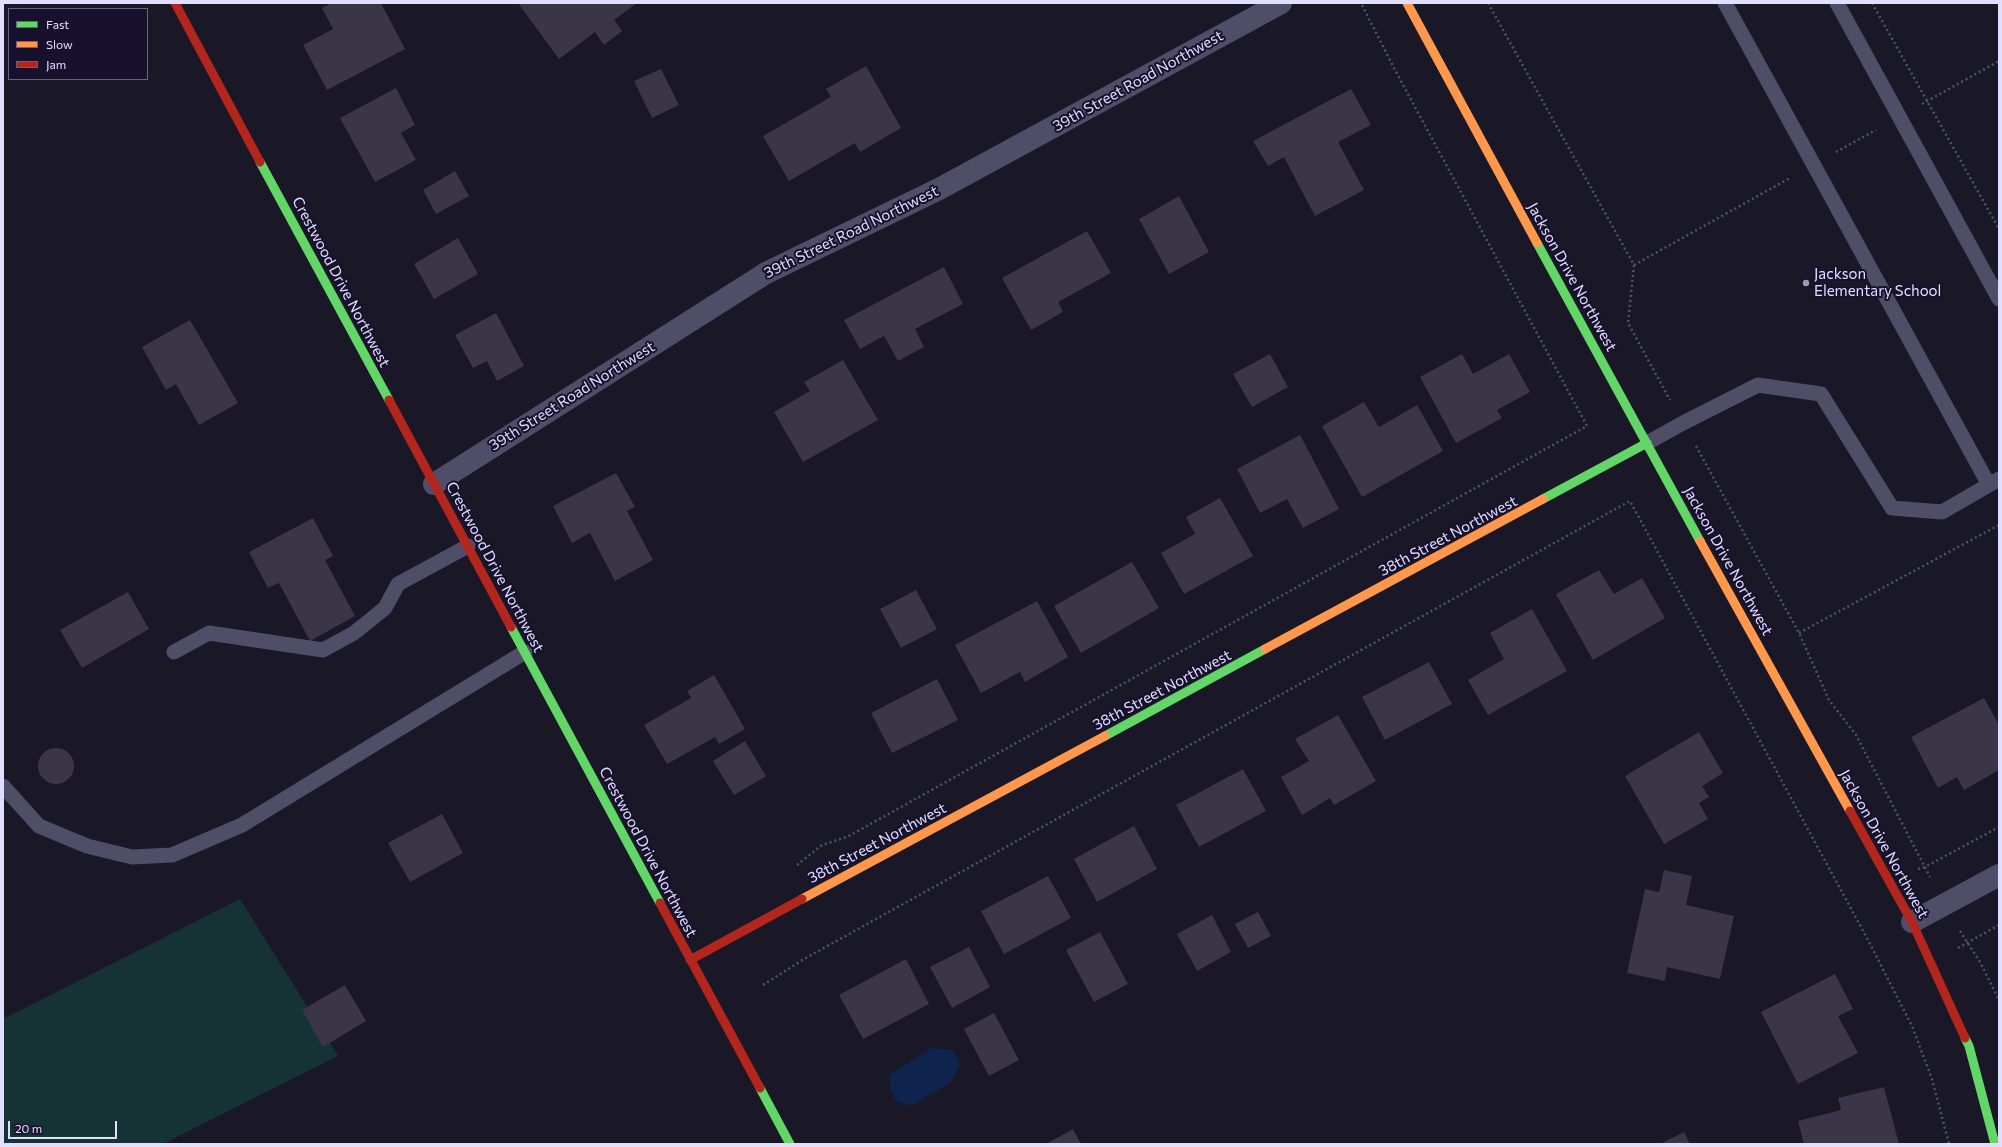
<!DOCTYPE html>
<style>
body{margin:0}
#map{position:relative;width:2002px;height:1147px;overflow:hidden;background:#1a1727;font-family:Commissioner,sans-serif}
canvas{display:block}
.frame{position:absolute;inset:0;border:4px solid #e2deff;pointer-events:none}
.legend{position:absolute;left:8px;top:8px;width:140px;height:72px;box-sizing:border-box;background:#17112d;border:1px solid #686381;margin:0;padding:5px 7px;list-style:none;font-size:12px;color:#e2deff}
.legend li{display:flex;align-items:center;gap:8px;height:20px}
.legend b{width:20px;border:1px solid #686381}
.scale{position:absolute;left:8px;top:1121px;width:109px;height:18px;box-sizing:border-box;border:2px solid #e2deff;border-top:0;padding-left:5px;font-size:12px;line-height:14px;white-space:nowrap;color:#e2deff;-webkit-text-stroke:3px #17112d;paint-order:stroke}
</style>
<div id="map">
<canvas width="2002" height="1147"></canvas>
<div class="frame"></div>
<ul class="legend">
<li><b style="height:5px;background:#63d668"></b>Fast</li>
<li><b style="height:5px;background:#ff974d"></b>Slow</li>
<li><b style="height:5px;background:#b3261e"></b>Jam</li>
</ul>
<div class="scale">20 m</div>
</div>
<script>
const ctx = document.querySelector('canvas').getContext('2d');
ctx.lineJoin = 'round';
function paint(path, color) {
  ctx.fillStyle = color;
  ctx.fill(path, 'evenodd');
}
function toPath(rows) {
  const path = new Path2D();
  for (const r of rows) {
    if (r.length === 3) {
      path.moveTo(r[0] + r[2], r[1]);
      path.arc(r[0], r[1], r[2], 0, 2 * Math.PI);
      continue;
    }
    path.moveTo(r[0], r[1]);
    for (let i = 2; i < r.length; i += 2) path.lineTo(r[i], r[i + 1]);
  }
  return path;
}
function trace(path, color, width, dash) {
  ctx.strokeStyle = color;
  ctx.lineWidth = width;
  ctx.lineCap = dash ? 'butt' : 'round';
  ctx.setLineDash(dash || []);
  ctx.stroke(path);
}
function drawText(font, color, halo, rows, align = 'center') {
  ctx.font = font + ' Commissioner,sans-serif';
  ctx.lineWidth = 4;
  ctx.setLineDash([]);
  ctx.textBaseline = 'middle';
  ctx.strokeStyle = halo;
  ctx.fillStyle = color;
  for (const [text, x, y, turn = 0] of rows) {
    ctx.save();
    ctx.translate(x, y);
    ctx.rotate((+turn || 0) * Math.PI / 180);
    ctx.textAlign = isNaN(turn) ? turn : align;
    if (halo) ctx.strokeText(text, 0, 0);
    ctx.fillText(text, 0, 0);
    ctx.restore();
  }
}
const green = toPath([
 [240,899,338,1056,163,1144,3,1144,3,1019]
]);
const water = toPath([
 [932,1048,953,1050,960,1065,951,1082,911,1106,896,1101,889,1088,890,1074]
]);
const building = toPath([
 [332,3,381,3,405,49,327,90,303,45,333,29,322,8],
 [518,3,637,3,614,20,622,31,604,45,595,32,559,59],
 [866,66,901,128,860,152,855,143,789,181,763,136,831,97,826,89],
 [661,69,679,105,652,118,634,81],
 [396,88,415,125,401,133,416,160,375,182,340,118],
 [1351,89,1371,125,1338,142,1364,190,1315,216,1284,157,1268,166,1253,141],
 [455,171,469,196,436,214,423,190],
 [1179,196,1209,252,1169,274,1139,219],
 [1087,231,1111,273,1058,302,1063,312,1031,330,1002,278],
 [458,238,478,274,434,299,414,264],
 [944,267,963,304,915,329,924,347,898,361,884,336,860,349,844,320],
 [496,313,524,366,497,381,487,361,473,368,455,335],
 [190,320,238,403,199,425,176,384,166,390,142,347],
 [1270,354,1288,387,1252,407,1233,374],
 [1462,354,1473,374,1509,354,1530,392,1497,410,1502,418,1456,443,1420,377],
 [843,360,878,420,803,462,774,412,810,391,804,382],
 [1364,402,1379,427,1417,405,1443,451,1362,497,1322,426],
 [1300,435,1339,509,1303,528,1287,499,1260,513,1237,469],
 [616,473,635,507,627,511,653,560,615,581,590,533,572,543,553,506],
 [1220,498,1253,556,1184,594,1161,553,1195,534,1186,517],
 [313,518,333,556,325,560,355,616,310,641,279,583,268,588,249,552],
 [1132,562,1159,608,1081,653,1054,606],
 [1599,570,1614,594,1642,578,1665,618,1593,660,1556,594],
 [916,590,937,629,901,648,880,609],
 [128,592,149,629,82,668,60,630],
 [1037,601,1068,657,1025,682,1020,672,981,693,955,645],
 [1532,609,1567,671,1488,715,1468,680,1504,659,1490,633],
 [1429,662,1452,704,1385,740,1362,697],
 [714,675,745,729,719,744,715,737,667,764,644,725,691,698,687,691],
 [937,679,958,720,892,753,871,713],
 [1984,698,1999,725,1999,770,1964,790,1957,777,1938,788,1911,737],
 [1338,715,1376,781,1334,805,1330,798,1302,815,1281,777,1309,761,1295,739],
 [1699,732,1723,773,1702,786,1709,797,1699,803,1708,819,1664,844,1625,776],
 [745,741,766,776,734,795,713,761],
 [56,766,18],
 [1243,769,1266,811,1199,847,1176,805],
 [442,814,463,853,410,882,388,843],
 [1134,826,1157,869,1097,902,1074,859],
 [1664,870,1692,876,1686,905,1734,916,1720,979,1667,967,1665,981,1627,973,1645,889,1659,892],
 [1048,876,1071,918,1004,954,981,911],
 [1258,912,1271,936,1248,948,1235,924],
 [1212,915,1231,952,1197,971,1177,934],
 [1100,932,1128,984,1094,1002,1066,950],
 [969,947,990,987,952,1008,930,967],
 [906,959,929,1004,863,1039,839,995],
 [1835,974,1853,1009,1838,1016,1858,1053,1798,1084,1761,1012],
 [345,985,366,1021,323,1047,302,1010],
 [994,1013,1019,1060,989,1076,964,1029],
 [1884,1087,1899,1144,1804,1144,1798,1121,1841,1110,1838,1098],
 [1073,1129,1081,1144,1046,1144],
 [1684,1132,1690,1144,1660,1144]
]);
const path = toPath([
 [1488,3,1634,265,1628,323,1670,400],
 [1872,3,1999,229],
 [1922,104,1999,61],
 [1836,152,1876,130],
 [1634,265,1790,178],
 [1696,446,1799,633,1829,700,1856,735,1930,877],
 [1799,633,1999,525],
 [797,865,822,845,847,837,1587,426,1394,68,1361,3],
 [1918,869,1925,867,1999,827],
 [1960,931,1980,962,1999,1000],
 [1958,948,1999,925],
 [763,985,804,959,1630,501,1868,940,1912,1026,1932,1079,1949,1144]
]);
const lane = toPath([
 [1725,3,1989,485],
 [1837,3,1999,299],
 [1647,443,1683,423,1758,385,1821,394,1892,508,1942,512,1999,479],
 [174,652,209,633,323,650,354,633,385,608,398,584,468,546],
 [3,786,39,826,87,846,132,857,172,855,242,825,525,652]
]);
const street = toPath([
 [434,484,766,273,939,189,1281,3],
 [1912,922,1999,875]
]);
const fast = toPath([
 [260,162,389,400],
 [1537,243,1700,541],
 [1543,499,1647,443],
 [511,627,660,903],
 [1105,736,1265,649],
 [1965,1038,1969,1046,1995,1144],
 [760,1088,790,1144]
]);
const slow = toPath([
 [1407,3,1537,243],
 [1700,541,1850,811],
 [1265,649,1543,499],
 [802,899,1105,736]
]);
const jam = toPath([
 [175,3,260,162],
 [389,400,511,627],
 [1850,811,1912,922,1965,1038],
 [660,903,760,1088],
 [690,960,802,899]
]);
const markers = [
 [1806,283,4,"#9c98b3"]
];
const streetNames = [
 ["39th Street Road Northwest",1138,81,-29],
 ["39th Street Road Northwest",851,232,-26],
 ["Jackson Drive Northwest",1572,277,61],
 ["Crestwood Drive Northwest",341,282,62],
 ["39th Street Road Northwest",572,396,-32],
 ["38th Street Northwest",1448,536,-28],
 ["Jackson Drive Northwest",1728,561,61],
 ["Crestwood Drive Northwest",495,567,62],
 ["38th Street Northwest",1162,690,-28],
 ["38th Street Northwest",877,843,-28],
 ["Jackson Drive Northwest",1884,844,61],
 ["Crestwood Drive Northwest",648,852,62]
];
const poiNames = [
 ["Jackson",1814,274],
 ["Elementary School",1814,291]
];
paint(green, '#153335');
paint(water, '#0e234d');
paint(building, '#3a3648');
trace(path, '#4a5767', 2.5, [2, 3]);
trace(lane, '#4f4d67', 15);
trace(street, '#4f4d67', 22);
trace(fast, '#63d668', 9);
trace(slow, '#ff974d', 9);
trace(jam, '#b3261e', 9);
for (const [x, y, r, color] of markers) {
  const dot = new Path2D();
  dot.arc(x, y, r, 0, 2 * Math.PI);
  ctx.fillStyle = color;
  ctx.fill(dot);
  trace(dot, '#17112d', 1.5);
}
drawText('15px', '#e2deff', '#17112d', streetNames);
drawText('15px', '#e2deff', '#17112d', poiNames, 'left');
</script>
